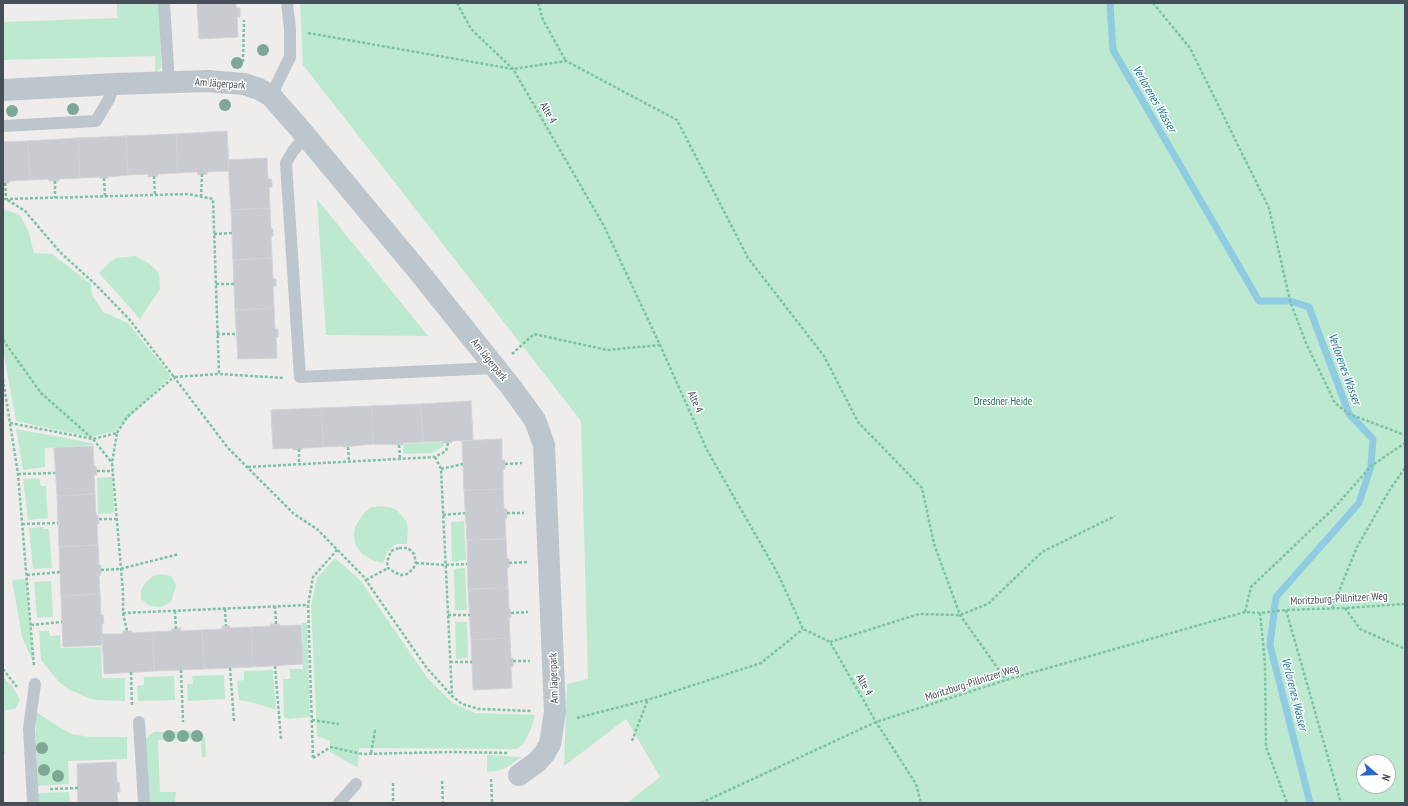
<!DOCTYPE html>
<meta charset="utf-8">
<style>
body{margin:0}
#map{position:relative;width:1408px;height:806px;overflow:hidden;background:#efecec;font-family:"PT Sans Narrow",sans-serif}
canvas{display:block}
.frame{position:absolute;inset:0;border:4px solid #464e57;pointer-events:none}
.north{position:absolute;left:1356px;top:754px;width:40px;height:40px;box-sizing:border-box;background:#fff;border:1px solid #b5b8bc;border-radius:50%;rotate:109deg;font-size:11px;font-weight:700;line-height:16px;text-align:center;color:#464e57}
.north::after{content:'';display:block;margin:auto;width:14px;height:18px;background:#2b67ca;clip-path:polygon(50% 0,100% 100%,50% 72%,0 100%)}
</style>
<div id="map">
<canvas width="1408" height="806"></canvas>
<div class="frame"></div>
<div class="north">N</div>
</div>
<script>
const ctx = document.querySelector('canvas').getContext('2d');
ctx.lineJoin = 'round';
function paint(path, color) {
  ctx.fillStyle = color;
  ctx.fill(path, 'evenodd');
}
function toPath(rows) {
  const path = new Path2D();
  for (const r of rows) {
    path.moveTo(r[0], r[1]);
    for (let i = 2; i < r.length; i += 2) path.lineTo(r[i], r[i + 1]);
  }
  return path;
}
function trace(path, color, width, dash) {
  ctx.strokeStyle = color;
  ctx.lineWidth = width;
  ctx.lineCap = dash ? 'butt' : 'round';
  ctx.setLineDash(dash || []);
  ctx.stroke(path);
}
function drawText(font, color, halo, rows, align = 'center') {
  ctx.font = font + ' "PT Sans Narrow",sans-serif';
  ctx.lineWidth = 3;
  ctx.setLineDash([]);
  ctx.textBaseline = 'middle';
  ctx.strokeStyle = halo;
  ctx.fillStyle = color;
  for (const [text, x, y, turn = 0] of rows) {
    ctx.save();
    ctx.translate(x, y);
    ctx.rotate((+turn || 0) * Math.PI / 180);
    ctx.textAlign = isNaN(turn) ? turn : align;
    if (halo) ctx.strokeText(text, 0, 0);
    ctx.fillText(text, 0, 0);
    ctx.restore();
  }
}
const green = toPath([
 [117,3,160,3,161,68,155,73,155,56,3,60,3,22,117,18],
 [300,3,1405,3,1405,803,627,803,660,777,626,719,564,766,567,684,588,679,581,421,303,65],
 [1364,762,1388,762,1388,786,1364,786],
 [317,199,428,336,326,335],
 [3,209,20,215,28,230,34,253,52,254,91,284,92,295,103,312,128,323,171,376,116,431,90,437,16,421,3,350],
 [135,256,150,264,159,273,160,289,140,319,99,273,111,261,117,258],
 [16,429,92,443,94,445,45,448,45,467,23,470],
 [443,442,444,446,432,453,405,454,403,453,404,444],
 [112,477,114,513,98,514,97,478],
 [39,478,41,486,46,486,48,518,28,520,23,479],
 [378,506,389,507,397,510,406,521,408,528,407,544,397,544,392,547,387,552,383,563,374,561,362,554,355,544,354,534,355,527,363,514,370,508],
 [464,521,466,560,452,562,451,522],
 [43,527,43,529,49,529,52,568,33,569,29,528],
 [335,558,360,580,429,680,453,703,475,713,535,715,531,729,524,743,517,749,359,748,358,768,330,752,330,741,317,736,311,605,317,578],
 [465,568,467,610,455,610,454,569],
 [161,574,171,576,175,582,176,586,171,602,161,607,150,606,141,599,141,590,146,582,153,576],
 [26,579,33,661,22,637,12,580],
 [51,581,53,617,37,618,34,582],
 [455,622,467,622,468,658,456,659],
 [302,623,307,623,310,717,289,719,284,717,283,679,290,679,290,669,303,669],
 [39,631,49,631,50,636,60,635,61,648,101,647,102,678,125,678,125,701,97,700,88,698,68,689,58,681,41,660],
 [273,670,276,710,255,703,239,700,237,681,244,680,244,671],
 [224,675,225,699,188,701,187,684,193,684,192,676],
 [174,676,175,700,138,701,137,686,144,685,144,677],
 [3,677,13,687,20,700,15,709,5,710,5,754,3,753],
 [35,711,56,725,72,734,90,737,127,737,127,759,68,761,69,784,38,786],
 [200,731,205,739,206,756,202,758,201,739,158,740,160,792,176,792,175,803,148,803,146,738,154,732],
 [487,755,522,757,506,768,496,771,487,772],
 [69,792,70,803,39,803,38,793]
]);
const stream = toPath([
 [1110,3,1113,50,1259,301,1290,301,1309,307,1349,414,1373,439,1371,466,1359,503,1276,597,1270,645,1310,803]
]);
const building = toPath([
 [197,3,236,3,236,8,240,8,240,17,237,17,238,37,199,39,197,3],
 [227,131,229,171,207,172,207,174,198,175,197,172,178,173,176,134,227,131],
 [176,134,178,173,158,174,158,176,154,176,148,177,148,174,128,175,126,136,176,134],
 [126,136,128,175,108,177,108,178,99,178,99,177,80,178,78,138,126,136],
 [78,138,80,178,59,179,59,181,49,181,49,179,30,180,28,141,78,138],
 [28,141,30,180,10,181,9,183,3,183,3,142,28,141],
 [267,158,268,179,271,179,272,183,272,187,269,187,270,208,231,210,228,160,267,158],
 [270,208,271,229,273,229,273,236,271,237,272,258,233,260,231,210,270,208],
 [272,258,273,279,276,279,276,286,273,286,274,308,235,310,233,260,272,258],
 [274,308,275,329,278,329,278,337,276,337,277,358,238,359,235,310,274,308],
 [471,401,473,440,452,441,452,442,448,443,443,443,443,441,423,442,421,404,471,401],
 [421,404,423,442,403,443,403,445,373,444,372,406,421,404],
 [372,406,373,444,343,447,343,446,323,447,321,408,372,406],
 [321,408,323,447,302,448,303,449,293,450,293,448,273,449,271,410,321,408],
 [502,439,502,460,505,460,505,469,503,469,503,489,464,490,462,441,502,439],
 [93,446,94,466,96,466,97,475,94,475,95,494,57,496,54,448,93,446],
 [503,489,504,509,507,509,507,518,505,518,506,539,467,540,464,490,503,489],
 [95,494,96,515,98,515,99,524,97,524,98,545,59,547,57,496,95,494],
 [506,539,507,559,509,559,509,568,507,568,508,588,468,589,467,540,506,539],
 [98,545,99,565,101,565,101,575,99,575,100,594,61,596,59,547,98,545],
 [508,588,509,609,510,609,511,617,509,618,510,638,471,640,468,589,508,588],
 [100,594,101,615,103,615,104,623,102,624,102,645,63,647,61,596,100,594],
 [271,624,280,624,280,626,301,625,303,664,253,667,251,627,271,626,271,624],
 [222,626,230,626,230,628,251,627,253,667,204,669,202,630,222,629,222,626],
 [181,628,181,631,202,630,204,669,154,671,153,632,172,631,172,629,181,628],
 [123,631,132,631,132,633,153,632,154,671,104,674,102,634,123,634,123,631],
 [510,638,511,658,513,658,513,667,511,667,512,688,473,690,471,640,510,638],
 [116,762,117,782,119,782,120,792,117,792,118,803,78,803,77,764,116,762]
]);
const path = toPath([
 [457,3,471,29,513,69,604,226,660,345,707,450,778,574,803,629,830,642,876,722,916,784,921,803],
 [538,3,543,20,566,61],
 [1153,3,1190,48,1269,208,1290,301,1306,343,1335,403,1349,414,1405,435],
 [308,33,513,69,566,61,677,120,748,258,824,356,858,422,922,488,934,544,960,615,1006,680],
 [243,62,244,20],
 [154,176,155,195],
 [104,178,105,197],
 [55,181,55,198],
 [5,183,6,199,188,194,213,199,219,374],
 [201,197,202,174],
 [3,199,6,199,25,211,60,252,96,285,129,319,174,377,219,374,284,378],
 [214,234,232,233],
 [216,284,234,284],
 [217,334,236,334],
 [3,340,41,393,93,439,112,463],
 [512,354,534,334,607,350,660,345],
 [3,379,18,474,34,667],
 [10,423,93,439,117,433,112,463,123,592,123,613,308,605],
 [117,433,127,417,174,377,228,448,294,514,317,529,363,576,426,667,452,696,462,704,479,709,532,711],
 [399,445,400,459],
 [348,447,349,462],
 [299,449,299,464],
 [435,457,441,469,452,696],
 [505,464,522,463],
 [248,467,435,457,446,451,448,443],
 [441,469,463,464],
 [97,471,113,471],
 [18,474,55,473],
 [507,513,524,513],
 [443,515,465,513],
 [99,519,116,519],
 [22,524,58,523],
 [399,548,408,548,414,554,416,563,413,569,407,574,401,575,394,572,388,568,387,562,391,551,399,548],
 [416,563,445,565,467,564],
 [509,563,527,562],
 [101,570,120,569,179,554],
 [27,575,60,572],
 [366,580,388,568],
 [275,606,276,624],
 [1332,608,1357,547,1389,491,1405,468],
 [1345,608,1360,629,1405,649],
 [225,609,226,626],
 [1286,610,1341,803],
 [175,611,176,629],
 [1245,612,1251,587,1335,507,1371,466,1405,443],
 [123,613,127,631],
 [511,613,528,612],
 [1260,613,1265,663,1266,747,1287,803],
 [448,615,470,615],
 [31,625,62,622],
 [830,642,919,614,960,615,988,604,1042,552,1115,516],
 [513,661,530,661],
 [450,662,472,662],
 [275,666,281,739],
 [230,668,234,721],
 [3,669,17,687],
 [181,670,183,722],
 [131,672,132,706],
 [577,718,654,698,761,663,803,629],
 [312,720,339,724],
 [632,741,648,699],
 [371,753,375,731,373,731],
 [313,758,331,747,362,754,452,752,509,753],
 [313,758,308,605,313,577,338,549],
 [491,779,492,803],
 [442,781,443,803],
 [393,783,393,803],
 [50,789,78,788],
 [701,803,876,722,1006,680,1245,612,1260,613,1286,610,1345,608,1405,604]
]);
const service = toPath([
 [164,3,169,82],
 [271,96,290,57,290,29,287,3],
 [3,126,96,121,109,99,114,84],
 [306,136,293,151,286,163,300,377,495,368],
 [139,722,144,803],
 [33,803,29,728,35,684],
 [339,803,356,784]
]);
const minor = toPath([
 [3,90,114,84,208,81,244,84,259,89,271,96,300,129,419,272,511,387,535,420,544,445,555,712,550,744,544,754,537,762,519,775]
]);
const trees = [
 [263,50],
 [237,63],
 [225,105],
 [73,109],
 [12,111],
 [169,736],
 [183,736],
 [197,736],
 [42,748],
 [44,770],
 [58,776]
];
const streetNames = [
 ["Am Jägerpark",220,84,4],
 ["Alte 4",548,113,60],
 ["Am Jägerpark",489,360,51],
 ["Alte 4",695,402,66],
 ["Moritzburg-Pillnitzer Weg",1339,599,-3],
 ["Am Jägerpark",554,678,-92],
 ["Moritzburg-Pillnitzer Weg",972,683,-18],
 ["Alte 4",864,685,60]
];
const parkNames = [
 ["Dresdner Heide",1003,402]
];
const waterNames = [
 ["Verlorenes Wasser",1154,99,60],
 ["Verlorenes Wasser",1344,369,70],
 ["Verlorenes Wasser",1294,694,76]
];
paint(green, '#bee9d1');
trace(stream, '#8fcce2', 7);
paint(building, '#cacbd1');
trace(building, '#d1d2d7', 1);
trace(path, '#7ac3a3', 2.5, [3, 2]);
trace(service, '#bec6cd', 12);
trace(minor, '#bec6cd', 22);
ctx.fillStyle = '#7da895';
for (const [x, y] of trees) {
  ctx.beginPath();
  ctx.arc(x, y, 6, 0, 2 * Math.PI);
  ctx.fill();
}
drawText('11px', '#464e57', '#fff', streetNames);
drawText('11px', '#1f704d', '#fff', parkNames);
drawText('italic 12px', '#1a7597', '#fff', waterNames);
</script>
